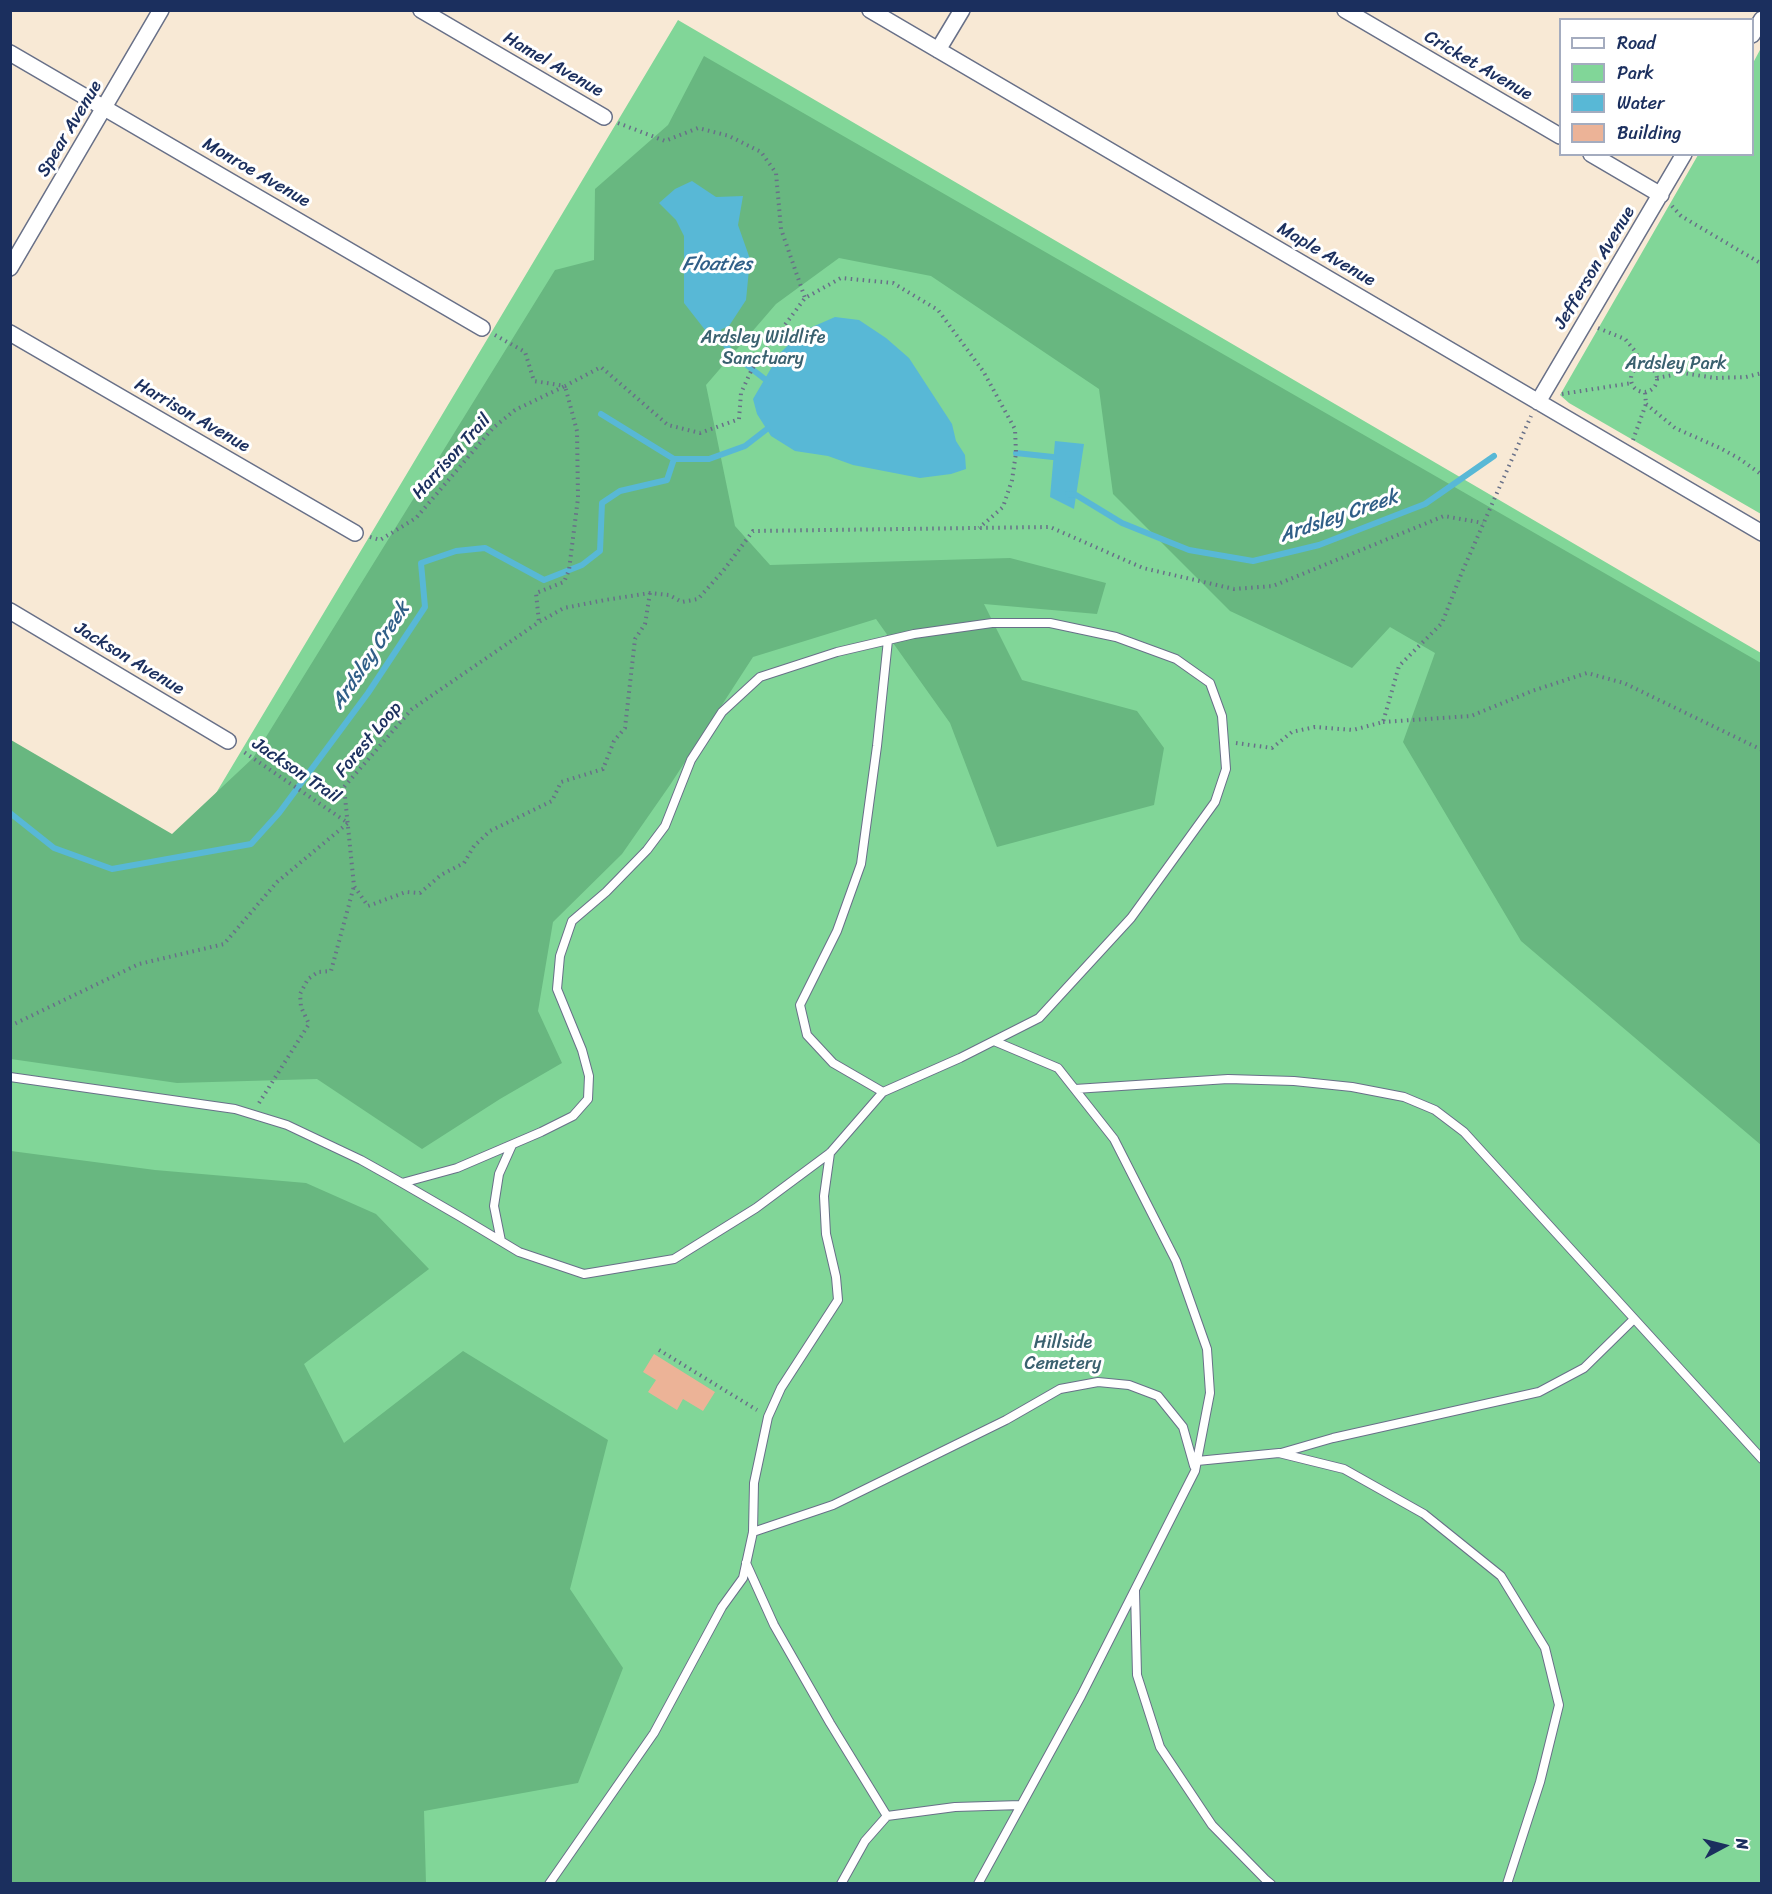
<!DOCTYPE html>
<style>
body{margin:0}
#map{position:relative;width:1772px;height:1894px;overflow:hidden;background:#f8e9d5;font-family:Sriracha,sans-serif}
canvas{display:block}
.frame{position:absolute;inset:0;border:12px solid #1b2f5e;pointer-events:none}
.legend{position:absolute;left:1559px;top:18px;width:195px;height:138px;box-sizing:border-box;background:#fff;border:2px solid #a4acbf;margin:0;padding:8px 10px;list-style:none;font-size:18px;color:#1b2f5e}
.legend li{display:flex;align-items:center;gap:12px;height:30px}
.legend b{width:30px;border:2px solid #a4acbf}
.north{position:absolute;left:1694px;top:1816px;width:60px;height:60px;-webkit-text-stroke:4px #fff;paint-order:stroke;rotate:83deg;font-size:16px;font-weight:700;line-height:24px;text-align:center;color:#1b2f5e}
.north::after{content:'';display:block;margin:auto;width:21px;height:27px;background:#1b2f5e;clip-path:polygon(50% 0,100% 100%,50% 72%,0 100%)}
</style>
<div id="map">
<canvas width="1772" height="1894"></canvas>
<div class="frame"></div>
<ul class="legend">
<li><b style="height:8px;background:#fff"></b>Road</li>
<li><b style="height:16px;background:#81d698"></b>Park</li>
<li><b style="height:16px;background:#58b8d6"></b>Water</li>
<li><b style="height:16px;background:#ecb397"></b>Building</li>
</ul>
<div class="north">N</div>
</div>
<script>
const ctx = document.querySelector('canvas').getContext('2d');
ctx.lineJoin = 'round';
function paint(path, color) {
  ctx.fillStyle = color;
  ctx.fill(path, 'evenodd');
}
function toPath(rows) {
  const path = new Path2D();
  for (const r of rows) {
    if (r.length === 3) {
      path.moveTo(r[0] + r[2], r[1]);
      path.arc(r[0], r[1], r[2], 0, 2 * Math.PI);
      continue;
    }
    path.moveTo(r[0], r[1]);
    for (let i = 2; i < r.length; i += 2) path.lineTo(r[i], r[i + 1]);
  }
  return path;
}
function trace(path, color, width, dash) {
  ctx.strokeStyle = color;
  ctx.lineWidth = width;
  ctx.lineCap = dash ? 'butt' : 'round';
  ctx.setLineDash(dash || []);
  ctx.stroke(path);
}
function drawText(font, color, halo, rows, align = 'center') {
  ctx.font = font + ' Sriracha,sans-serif';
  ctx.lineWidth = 6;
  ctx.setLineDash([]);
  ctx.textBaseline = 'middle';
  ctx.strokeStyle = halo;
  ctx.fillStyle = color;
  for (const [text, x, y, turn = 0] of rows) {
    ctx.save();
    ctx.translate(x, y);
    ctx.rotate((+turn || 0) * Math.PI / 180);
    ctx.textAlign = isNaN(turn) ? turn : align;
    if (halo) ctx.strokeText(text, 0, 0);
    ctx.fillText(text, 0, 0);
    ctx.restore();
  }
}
const green = toPath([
 [678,20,1761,653,1761,1883,11,1883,10,750,182,850],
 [1761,48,1761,514,1569,403,1560,395,1698,155,1752,154,1753,63]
]);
const forest = toPath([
 [704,56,1761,663,1761,1145,1521,941,1403,742,1435,653,1390,627,1352,668,1230,611,1113,494,1099,389,931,276,839,258,776,304,706,385,735,526,770,565,1010,558,1106,583,1097,614,984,604,1022,680,1137,711,1164,748,1154,805,997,847,950,723,876,619,753,657,670,785,622,854,553,922,538,1011,562,1063,500,1099,422,1149,317,1079,177,1083,11,1059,11,740,172,834,253,758,555,270,594,260,595,189,668,125],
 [11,1151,155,1170,306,1183,376,1214,429,1269,304,1364,344,1443,463,1351,608,1440,570,1589,623,1668,578,1783,424,1811,426,1883,11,1883]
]);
const water = toPath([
 [692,181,716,197,743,196,738,225,750,259,746,300,729,326,709,335,684,303,684,236,676,220,659,203,675,189],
 [835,317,859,320,886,338,909,358,952,424,956,441,965,455,966,469,951,474,920,478,853,465,828,456,795,451,771,436,757,414,753,399,780,353,803,331],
 [1055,441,1084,444,1074,509,1050,497]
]);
const stream = toPath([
 [718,331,730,352,766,380],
 [601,414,674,459],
 [1016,453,1053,457],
 [1068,494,1076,495,1122,523,1189,550,1253,561,1319,545,1425,504,1494,456],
 [10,813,54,848,112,869,251,844,279,813,368,693,425,607,421,563,456,551,485,548,544,580,582,565,600,551,602,503,620,491,667,480,674,459,709,459,745,446,767,429]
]);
const building = toPath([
 [654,1354,715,1392,703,1411,683,1399,677,1410,648,1392,656,1380,643,1372]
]);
const path = toPath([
 [618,123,665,141,698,128,729,136,761,152,776,173,781,229,805,298],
 [1672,206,1681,216,1762,264],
 [1598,328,1625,339,1635,351,1643,367],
 [495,335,525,352,534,381,565,386,601,367,668,425,700,433,739,419,741,393,752,369,805,298,841,278,893,283,938,310,983,371,1015,429,1016,453,1012,480,1003,507,979,528],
 [1644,379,13],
 [1657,378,1683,373,1715,378,1746,377,1762,373],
 [1562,394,1632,383],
 [1646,404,1675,428,1720,448,1740,459,1762,475],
 [1633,440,1646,404,1645,392],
 [370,537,380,540,416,518,493,428,515,410,565,386,577,431,578,498,569,570,564,582,536,593,539,622],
 [650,593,645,624,635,639,625,728,614,741,603,769,561,782,552,801,490,831,474,846,464,863,441,875,420,893,406,892,368,906,354,886,344,787,412,709,539,622,564,608,605,600,650,593,669,595,682,602,698,599,723,571,753,531,1050,527,1143,568,1234,589,1273,586,1444,516,1483,523],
 [1383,722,1471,716,1532,691,1587,673,1624,683,1762,750],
 [1236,743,1272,748,1292,732,1315,727,1353,730,1383,722,1399,666,1442,623,1462,572,1531,416],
 [10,1026,139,964,224,944,277,882,348,823,241,750],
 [259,1103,309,1024,301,1007,300,994,308,979,318,972,331,971,354,886],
 [659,1350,757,1410]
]);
const lane = toPath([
 [10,1077,235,1109,287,1125,361,1160,402,1183,459,1216,519,1252,584,1274,674,1259,756,1208,830,1153,883,1092,960,1058,1039,1018,1131,918,1215,802,1226,769,1222,716,1210,683,1176,659,1116,637,1050,623,992,623,914,634,837,652,760,677,722,712,691,760,665,826,647,850,606,892,572,921,560,956,557,989,582,1050,589,1076,588,1099,573,1116,541,1132,457,1168,402,1183],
 [1075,1089,1228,1079,1294,1081,1352,1087,1404,1097,1435,1110,1464,1132,1762,1459],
 [883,1092,833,1063,807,1035,800,1005,837,931,861,864,877,746,888,640],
 [501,1241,494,1206,499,1174,512,1145],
 [1281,1453,1333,1438,1539,1392,1584,1368,1634,1319],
 [1197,1461,1279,1453,1344,1469,1424,1514,1501,1576,1545,1648,1559,1705,1540,1782,1507,1884],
 [753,1532,833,1505,1006,1420,1060,1389,1098,1382,1129,1385,1158,1396,1183,1427,1194,1466],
 [746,1563,774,1625,830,1723,887,1816],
 [1135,1591,1137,1675,1160,1747,1212,1825,1265,1879,1271,1884],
 [549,1884,654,1733,722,1607,743,1578,753,1532,754,1483,768,1417,781,1388,838,1300,836,1277,826,1234,824,1196,830,1153],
 [841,1884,865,1841,887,1816,955,1807,1021,1805],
 [978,1884,1081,1696,1195,1471,1210,1393,1207,1349,1176,1261,1114,1139,1058,1068,994,1041]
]);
const street = toPath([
 [421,10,604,117],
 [870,10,1762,533],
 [1345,10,1560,136],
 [1752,35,1762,19],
 [938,50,962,10],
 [10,53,482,328],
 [1591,154,1661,195],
 [10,268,161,10],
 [10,333,355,533],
 [1538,402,1684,154],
 [10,611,228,741]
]);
const streetNames = [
 ["Hamel Avenue",553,65,30],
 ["Cricket Avenue",1478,66,30],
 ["Spear Avenue",70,129,-59],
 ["Monroe Avenue",256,173,30],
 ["Maple Avenue",1326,255,30],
 ["Jefferson Avenue",1595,268,-59],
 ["Harrison Avenue",192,416,30],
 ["Harrison Trail",452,457,-48],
 ["Jackson Avenue",129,659,31],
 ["Forest Loop",369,740,-50],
 ["Jackson Trail",296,771,34]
];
const parkNames = [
 ["Ardsley Wildlife",763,338],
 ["Sanctuary",763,359],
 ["Ardsley Park",1676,364],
 ["Hillside",1063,1343],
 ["Cemetery",1063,1364]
];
const waterNames = [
 ["Floaties",717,265],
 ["Ardsley Creek",1339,517,-19],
 ["Ardsley Creek",371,656,-56]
];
paint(green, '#81d698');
paint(forest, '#68b780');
paint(water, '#58b8d6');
trace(stream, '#58b8d6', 6);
paint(building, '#ecb397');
trace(lane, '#687088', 10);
trace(street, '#687088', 18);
trace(path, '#687088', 4, [1.5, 4.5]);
trace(lane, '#fff', 8);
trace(street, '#fff', 15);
drawText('18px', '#1b2f5e', '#fff', streetNames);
drawText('18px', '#3a616f', '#fff', parkNames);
drawText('italic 20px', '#305f88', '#fff', waterNames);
</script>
